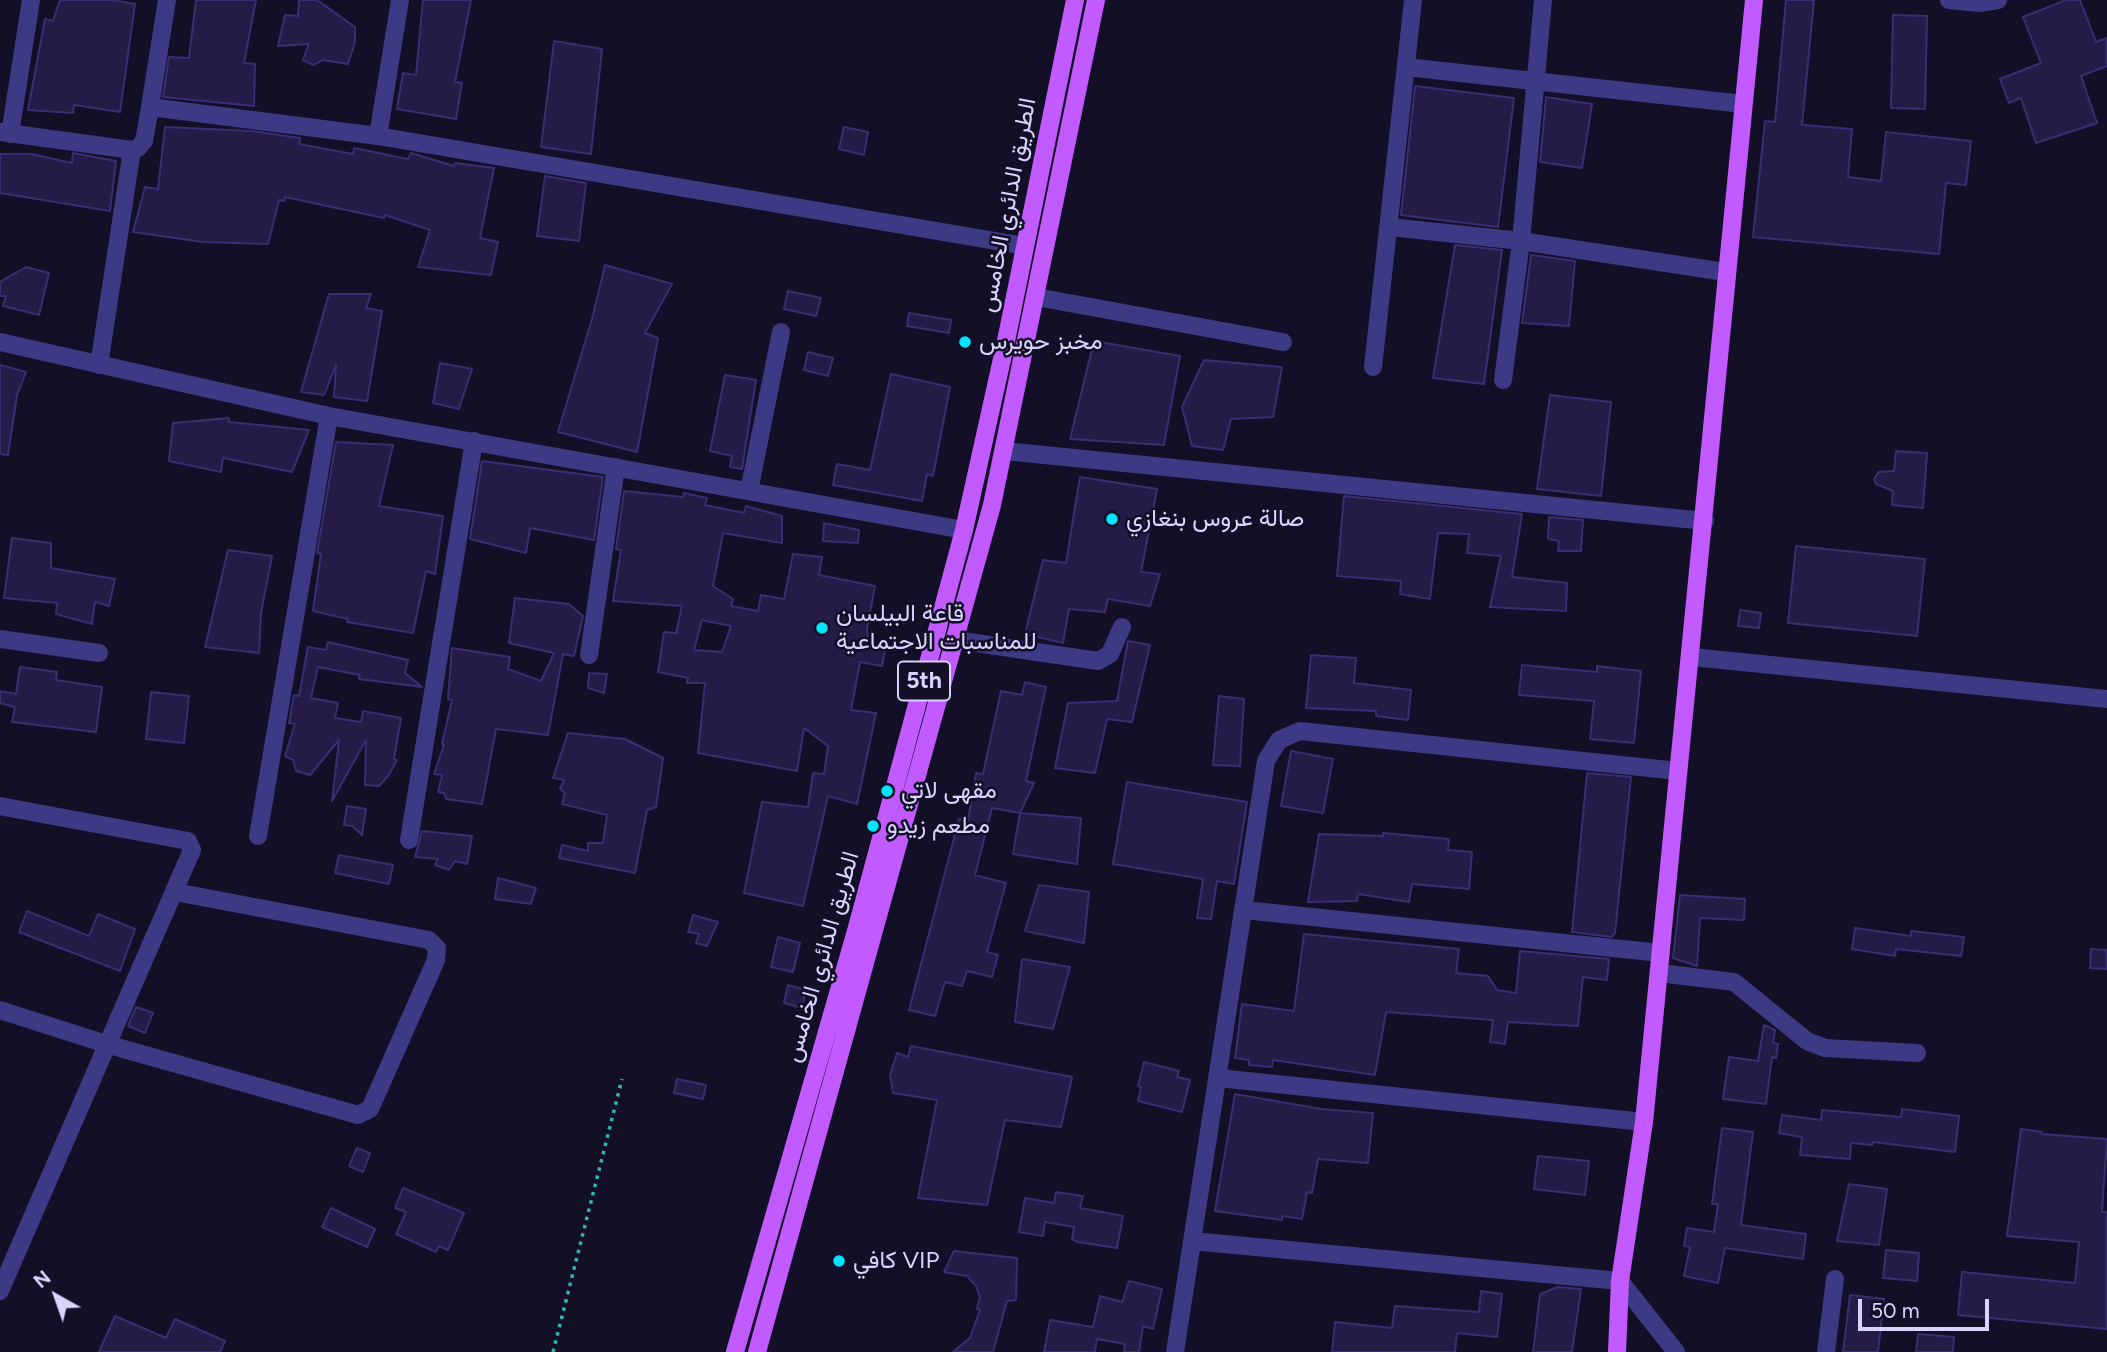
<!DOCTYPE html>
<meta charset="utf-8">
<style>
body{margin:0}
#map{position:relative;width:2107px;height:1352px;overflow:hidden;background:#130f26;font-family:Figtree,sans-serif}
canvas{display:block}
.north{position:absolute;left:21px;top:1261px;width:70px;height:70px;-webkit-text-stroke:5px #130f26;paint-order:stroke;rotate:320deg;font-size:19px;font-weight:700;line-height:28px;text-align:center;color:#d9d4ff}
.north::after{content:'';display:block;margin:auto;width:24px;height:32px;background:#d9d4ff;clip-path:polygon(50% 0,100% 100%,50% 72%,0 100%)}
.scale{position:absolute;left:1858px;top:1299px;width:131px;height:32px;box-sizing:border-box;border:4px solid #d9d4ff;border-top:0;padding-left:9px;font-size:21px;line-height:24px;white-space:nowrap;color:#d9d4ff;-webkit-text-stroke:5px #130f26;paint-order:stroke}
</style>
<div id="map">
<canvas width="2107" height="1352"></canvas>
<div class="north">N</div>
<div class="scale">50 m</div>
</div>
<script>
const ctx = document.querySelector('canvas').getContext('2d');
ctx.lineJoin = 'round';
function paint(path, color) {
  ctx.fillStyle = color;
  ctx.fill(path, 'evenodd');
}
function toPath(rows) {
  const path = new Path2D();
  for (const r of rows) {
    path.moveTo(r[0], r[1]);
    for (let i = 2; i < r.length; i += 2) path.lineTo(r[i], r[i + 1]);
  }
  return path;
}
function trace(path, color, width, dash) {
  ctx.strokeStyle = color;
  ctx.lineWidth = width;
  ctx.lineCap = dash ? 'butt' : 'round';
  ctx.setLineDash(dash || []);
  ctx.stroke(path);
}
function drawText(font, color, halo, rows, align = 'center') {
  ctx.font = font + ' Figtree,Vazirmatn,sans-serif';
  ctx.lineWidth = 5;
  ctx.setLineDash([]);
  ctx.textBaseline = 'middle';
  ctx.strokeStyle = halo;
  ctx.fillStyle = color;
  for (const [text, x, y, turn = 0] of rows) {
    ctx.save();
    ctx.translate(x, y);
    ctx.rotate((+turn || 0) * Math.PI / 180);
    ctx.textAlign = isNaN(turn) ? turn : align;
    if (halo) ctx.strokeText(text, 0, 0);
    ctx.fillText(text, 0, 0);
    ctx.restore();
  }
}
const building = toPath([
 [60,0,112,0,135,4,120,112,74,105,73,113,28,110,45,19,53,21,60,0],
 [196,0,256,0,244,63,255,64,254,106,163,97,169,57,189,58,196,0],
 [299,0,317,0,355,27,355,42,348,64,323,60,314,65,303,60,309,44,278,46,285,15,298,16,299,0],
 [423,0,471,0,455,82,462,83,456,119,397,109,403,73,416,75,423,0],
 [1786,0,1814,0,1802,125,1852,129,1848,177,1881,181,1886,132,1971,141,1966,185,1946,183,1939,254,1753,237,1765,121,1775,122,1786,0],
 [2066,0,2080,0,2096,42,2107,38,2107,66,2081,76,2097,123,2036,143,2021,98,2009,103,2000,79,2041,63,2023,17,2066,0],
 [1893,15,1927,16,1925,109,1891,108,1893,15],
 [554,41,602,49,591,154,541,147,554,41],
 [1415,86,1514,98,1498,227,1401,215,1415,86],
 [1546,97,1592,104,1582,168,1540,162,1546,97],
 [165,127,251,131,300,138,299,144,353,154,354,148,408,159,411,153,454,166,455,163,494,168,480,238,498,242,491,275,418,267,430,230,385,215,384,218,285,197,284,201,279,200,268,244,203,242,133,232,145,187,158,189,165,127],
 [844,127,868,132,864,155,839,149,844,127],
 [73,153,116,161,110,211,0,193,0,154,32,154,72,163,73,153],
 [545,176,586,183,579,241,537,236,545,176],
 [1455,245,1502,250,1484,384,1433,378,1455,245],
 [1531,255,1575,261,1569,326,1522,323,1531,255],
 [605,265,672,284,645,333,658,338,637,452,558,432,592,319,605,265],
 [26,267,49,273,39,315,3,306,6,296,0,296,0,282,26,267],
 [788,291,821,298,816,316,784,309,788,291],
 [329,294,371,294,366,308,382,311,367,401,334,397,336,365,324,395,301,392,329,294],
 [909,313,951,320,949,333,907,326,909,313],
 [1094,341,1180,356,1164,445,1070,439,1094,341],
 [808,352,833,358,828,376,804,370,808,352],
 [1204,360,1282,367,1273,417,1231,419,1223,450,1192,446,1182,407,1204,360],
 [440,363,472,369,459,409,433,403,440,363],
 [0,365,26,372,17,395,8,455,0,454,0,365],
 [891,374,950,387,933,476,927,474,922,501,833,485,837,464,870,470,891,374],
 [725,375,756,380,742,469,730,467,732,456,710,451,725,375],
 [1550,395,1611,402,1601,496,1537,489,1550,395],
 [229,418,229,422,309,430,292,472,223,458,221,472,169,461,173,423,229,418],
 [336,442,393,445,379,506,443,516,435,574,426,571,413,633,347,622,348,619,313,611,321,554,317,553,336,442],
 [1896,451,1927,453,1923,508,1892,505,1893,491,1876,484,1874,479,1879,472,1894,471,1896,451],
 [482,461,603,477,594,540,530,528,526,553,470,539,482,461],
 [1080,477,1157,489,1141,572,1160,574,1150,606,1108,599,1105,612,1069,609,1063,643,1025,634,1043,560,1066,563,1080,477],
 [624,491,683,497,684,493,707,498,705,505,744,513,746,506,782,516,782,543,723,533,713,586,733,599,731,606,758,611,761,595,784,599,793,554,822,557,819,575,875,586,867,629,868,643,886,646,882,666,860,662,851,710,876,713,857,804,828,796,803,906,744,893,762,802,808,807,813,773,824,774,828,746,804,728,797,771,698,753,705,683,687,683,688,678,658,672,664,632,676,633,682,606,613,601,621,550,616,549,624,491],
 [702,620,731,626,722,652,694,650,702,620],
 [1344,496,1522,514,1512,577,1567,583,1566,611,1490,607,1501,556,1467,553,1469,534,1438,533,1430,599,1400,594,1401,581,1337,576,1344,496],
 [1549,517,1583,520,1581,551,1558,551,1559,541,1548,539,1549,517],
 [824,523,859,530,858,543,823,541,824,523],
 [12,538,51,543,51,568,115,579,109,606,95,602,92,624,56,614,57,603,4,598,12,538],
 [1796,546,1925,559,1917,636,1788,623,1796,546],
 [228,550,272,556,261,613,259,653,205,647,228,550],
 [515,598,569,604,583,616,574,656,563,654,548,735,496,729,482,804,446,799,444,793,438,792,442,775,434,774,444,745,442,744,452,700,448,699,452,648,510,657,508,669,541,681,554,653,509,643,515,598],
 [1740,610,1761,613,1759,628,1738,626,1740,610],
 [1128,641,1150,645,1132,722,1107,719,1095,773,1055,768,1068,703,1117,701,1128,641],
 [328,642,408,660,405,673,422,687,359,679,360,675,318,667,311,698,338,703,335,718,361,722,363,711,401,718,394,759,397,760,388,776,379,786,365,785,366,740,332,801,339,740,310,775,296,771,293,760,285,756,295,724,289,723,294,695,299,696,308,647,326,650,328,642],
 [1311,655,1356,658,1354,683,1411,690,1408,720,1376,716,1376,711,1306,708,1311,655],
 [1522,665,1597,672,1597,666,1641,671,1634,743,1590,739,1594,701,1519,695,1522,665],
 [20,667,57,672,56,680,102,687,96,732,12,722,15,707,0,703,0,691,16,694,20,667],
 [589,673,607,674,604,693,588,688,589,673],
 [1025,682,1046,687,1026,781,1034,783,1020,813,992,808,975,875,1006,883,987,952,998,955,992,977,967,971,962,986,945,982,935,1016,909,1010,959,819,968,821,976,773,983,774,1001,691,1022,695,1025,682],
 [151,692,189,696,184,743,146,739,151,692],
 [1219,696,1244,699,1240,766,1213,765,1219,696],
 [568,733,625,739,663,758,656,807,647,810,635,873,559,858,562,845,588,851,588,843,603,843,607,815,562,804,565,793,560,789,564,780,553,778,568,733],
 [1291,751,1333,759,1323,813,1281,806,1291,751],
 [1587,773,1631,777,1615,933,1612,937,1572,932,1587,773],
 [1127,782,1247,802,1234,884,1217,881,1211,919,1197,918,1203,879,1113,864,1127,782],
 [347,806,366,809,362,835,352,826,344,825,347,806],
 [1020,813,1081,818,1077,864,1013,854,1020,813],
 [422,831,472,836,467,864,455,861,449,870,435,865,438,859,415,857,422,831],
 [1383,833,1449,839,1448,850,1472,852,1469,889,1412,884,1409,902,1358,894,1357,901,1308,902,1319,834,1383,836,1383,833],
 [339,855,393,865,389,884,335,873,339,855],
 [498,878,536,888,531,904,495,899,498,878],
 [1039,885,1089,892,1084,943,1025,931,1039,885],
 [1680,895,1745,899,1744,920,1700,918,1697,966,1673,958,1680,895],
 [27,911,89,936,98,914,135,929,120,971,19,932,27,911],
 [693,915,718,922,707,946,696,943,699,934,688,932,693,915],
 [1855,928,1911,936,1911,931,1964,937,1961,956,1896,949,1895,956,1852,949,1855,928],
 [1304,934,1459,949,1456,973,1488,976,1497,990,1516,993,1520,951,1609,959,1607,980,1583,977,1578,1026,1508,1022,1505,1044,1490,1042,1493,1020,1386,1012,1375,1075,1273,1060,1272,1067,1249,1065,1249,1060,1235,1058,1242,1004,1294,1011,1304,934],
 [778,937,800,943,793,972,771,967,778,937],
 [2091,949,2107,950,2107,969,2090,968,2091,949],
 [1022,959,1070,967,1053,1029,1015,1022,1022,959],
 [788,985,806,990,802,1008,784,1003,788,985],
 [136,1007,153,1013,145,1033,128,1026,136,1007],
 [1764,1025,1775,1030,1773,1043,1778,1044,1776,1058,1772,1057,1766,1104,1723,1099,1729,1057,1758,1061,1764,1025],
 [911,1046,1072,1077,1061,1127,1005,1120,987,1205,918,1198,937,1100,893,1093,890,1075,897,1053,908,1057,911,1046],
 [1144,1062,1179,1071,1177,1077,1190,1080,1182,1112,1138,1101,1141,1087,1138,1086,1144,1062],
 [677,1079,706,1085,703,1099,674,1093,677,1079],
 [1235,1094,1321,1109,1373,1113,1368,1163,1318,1159,1312,1193,1307,1192,1302,1219,1282,1216,1282,1220,1215,1211,1235,1094],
 [1902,1109,1959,1116,1955,1152,1873,1142,1872,1145,1851,1143,1850,1159,1800,1155,1802,1137,1779,1133,1782,1115,1821,1120,1822,1110,1901,1117,1902,1109],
 [1722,1128,1753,1132,1741,1225,1806,1234,1803,1259,1725,1248,1718,1283,1684,1276,1690,1247,1684,1246,1687,1228,1714,1232,1718,1204,1712,1204,1722,1128],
 [2021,1129,2042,1132,2042,1134,2107,1139,2102,1212,2107,1212,2107,1329,1958,1315,1962,1272,2075,1283,2079,1242,2007,1236,2021,1129],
 [357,1148,370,1153,363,1172,349,1166,357,1148],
 [1538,1156,1589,1161,1585,1195,1534,1189,1538,1156],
 [1849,1184,1887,1189,1879,1245,1837,1241,1849,1184],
 [403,1188,464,1213,448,1250,439,1246,436,1252,396,1234,406,1212,395,1208,403,1188],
 [1056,1192,1083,1196,1080,1208,1123,1216,1117,1248,1078,1242,1072,1239,1074,1227,1045,1222,1043,1236,1019,1232,1025,1198,1054,1203,1056,1192],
 [331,1208,375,1229,367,1247,322,1227,331,1208],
 [1886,1250,1919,1253,1917,1281,1883,1278,1886,1250],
 [954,1251,1017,1258,1016,1300,1007,1301,993,1352,953,1352,970,1338,980,1310,977,1309,980,1297,976,1286,967,1276,944,1272,954,1251],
 [1129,1281,1162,1289,1153,1329,1143,1326,1139,1352,1124,1352,1125,1344,1097,1339,1095,1352,1044,1352,1050,1320,1093,1327,1100,1296,1122,1302,1129,1281],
 [1558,1287,1581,1289,1572,1352,1533,1352,1540,1294,1558,1287],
 [1481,1291,1502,1294,1497,1337,1457,1333,1455,1352,1332,1352,1335,1322,1392,1328,1395,1306,1479,1312,1481,1291],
 [1850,1295,1884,1299,1878,1352,1843,1352,1850,1295],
 [115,1316,166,1338,175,1319,225,1341,220,1352,99,1352,115,1316],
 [1918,1334,1954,1337,1953,1352,1916,1352,1918,1334]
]);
const path = toPath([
 [553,1352,622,1079]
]);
const minor = toPath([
 [1949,0,1979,3,1998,0],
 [1406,67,1743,104],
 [150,107,378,136,1025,246],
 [0,132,132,150,138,148,144,141,150,107,167,0],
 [10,134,31,0],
 [378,136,400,0],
 [1390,227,1521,241,1725,272],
 [1036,297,1283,342],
 [0,342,329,416,964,530],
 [99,365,132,150],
 [1373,367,1413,0],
 [1503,380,1521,241,1543,0],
 [1004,451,1705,521],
 [749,491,781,332],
 [0,639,99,653],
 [956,640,1098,661,1110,654,1122,627],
 [589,655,616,467],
 [1692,657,2107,699],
 [0,806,188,841,192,850,0,1291],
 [258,836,329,416],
 [409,840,474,441],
 [1244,910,1661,953],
 [1659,973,1734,982,1807,1041,1825,1048,1917,1053],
 [0,1010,106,1044,358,1115,370,1109,436,960,437,948,429,940,175,892],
 [1218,1078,1644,1122],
 [1192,1241,1620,1281,1676,1352],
 [1175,1352,1266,761,1279,740,1300,731,1678,771],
 [1826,1352,1835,1279]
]);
const major = toPath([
 [735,1352,856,931,964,530,1006,341,1075,0],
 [757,1352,992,505,1096,0],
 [1617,1352,1620,1281,1644,1122,1754,0]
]);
const markers = [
 [965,342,7,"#00e5ff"],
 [1112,519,7,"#00e5ff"],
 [822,628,7,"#00e5ff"],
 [887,791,7,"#00e5ff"],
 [873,826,7,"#00e5ff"],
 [839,1261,7,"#00e5ff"]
];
const shields = [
 [924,681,52]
];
const shieldNames = [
 ["5th",924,681]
];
const streetNames = [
 ["الطريق الدائري الخامس",1008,205,-79],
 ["الطريق الدائري الخامس",822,957,-74]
];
const poiNames = [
 ["مخبز حويرس",979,342],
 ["صالة عروس بنغازي",1126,519],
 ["قاعة البيلسان",836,614],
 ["للمناسبات الاجتماعية",836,642],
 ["مقهى لاتي",901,791],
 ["مطعم زيدو",887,826],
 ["كافي VIP",853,1261]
];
paint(building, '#241b47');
trace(building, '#3b2d73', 2);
trace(path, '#2fb8b0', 3.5, [3.5, 5]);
trace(minor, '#3d3a85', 18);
trace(major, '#c25bff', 18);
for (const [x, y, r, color] of markers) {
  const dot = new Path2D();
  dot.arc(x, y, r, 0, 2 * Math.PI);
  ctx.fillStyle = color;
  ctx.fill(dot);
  trace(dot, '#130f26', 2.5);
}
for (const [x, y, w] of shields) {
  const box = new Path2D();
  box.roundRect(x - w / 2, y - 19.5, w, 39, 5);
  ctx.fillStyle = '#130f26';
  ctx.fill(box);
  trace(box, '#d9d4ff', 2);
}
drawText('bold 23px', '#d9d4ff', null, shieldNames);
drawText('24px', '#d9d4ff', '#130f26', streetNames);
drawText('24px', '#d9d4ff', '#130f26', poiNames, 'left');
</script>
